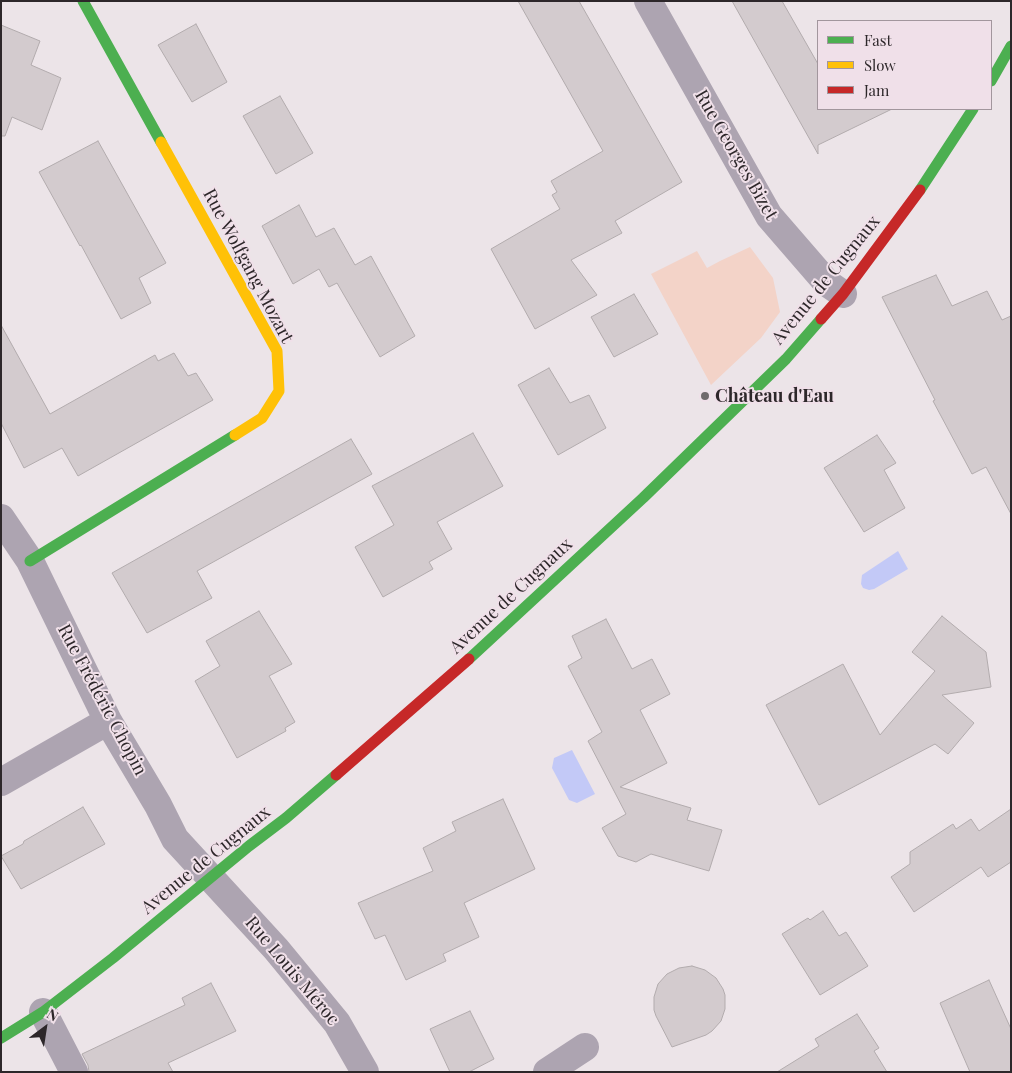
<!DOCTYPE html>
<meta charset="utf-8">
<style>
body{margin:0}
#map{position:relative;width:1012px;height:1073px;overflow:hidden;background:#ece4e8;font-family:"Playfair Display",serif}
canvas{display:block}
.frame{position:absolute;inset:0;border:2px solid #2d272a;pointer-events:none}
.legend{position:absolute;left:817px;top:20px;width:175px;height:90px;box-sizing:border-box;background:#f0e0e9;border:1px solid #a2969d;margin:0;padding:6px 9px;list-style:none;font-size:15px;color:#2d272a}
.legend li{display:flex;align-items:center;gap:10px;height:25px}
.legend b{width:25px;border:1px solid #a2969d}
.north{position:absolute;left:20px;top:1003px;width:50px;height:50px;-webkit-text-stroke:4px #f0e0e9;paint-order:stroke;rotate:31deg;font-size:14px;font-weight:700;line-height:20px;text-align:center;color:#2d272a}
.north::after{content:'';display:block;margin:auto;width:18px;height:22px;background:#2d272a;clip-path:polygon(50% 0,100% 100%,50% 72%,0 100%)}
</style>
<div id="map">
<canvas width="1012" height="1073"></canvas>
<div class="frame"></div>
<ul class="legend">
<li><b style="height:6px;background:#4caf50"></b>Fast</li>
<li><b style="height:6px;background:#ffc107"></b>Slow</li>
<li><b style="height:6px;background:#c62828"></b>Jam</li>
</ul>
<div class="north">N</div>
</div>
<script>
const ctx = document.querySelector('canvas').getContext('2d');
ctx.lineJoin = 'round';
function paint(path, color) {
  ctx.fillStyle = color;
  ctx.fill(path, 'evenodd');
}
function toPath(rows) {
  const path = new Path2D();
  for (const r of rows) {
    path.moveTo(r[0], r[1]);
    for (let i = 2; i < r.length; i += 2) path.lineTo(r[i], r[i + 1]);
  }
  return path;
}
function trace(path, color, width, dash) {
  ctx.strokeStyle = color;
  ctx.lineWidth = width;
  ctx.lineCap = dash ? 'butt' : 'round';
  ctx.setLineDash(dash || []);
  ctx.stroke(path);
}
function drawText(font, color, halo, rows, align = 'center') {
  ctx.font = font + ' "Playfair Display",serif';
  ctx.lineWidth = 4;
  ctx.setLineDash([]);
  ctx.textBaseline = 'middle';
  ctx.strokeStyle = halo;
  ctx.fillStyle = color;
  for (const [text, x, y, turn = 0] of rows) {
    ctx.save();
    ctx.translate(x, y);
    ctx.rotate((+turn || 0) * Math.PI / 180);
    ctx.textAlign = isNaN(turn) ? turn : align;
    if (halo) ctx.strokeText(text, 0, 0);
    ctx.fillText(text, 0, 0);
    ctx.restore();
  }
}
const green = toPath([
 [750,247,773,278,780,312,761,338,711,385,651,274,697,251,707,268,720,261]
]);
const water = toPath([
 [898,551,908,569,874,589,869,590,863,588,861,584,862,575],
 [572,750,595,794,577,803,569,800,552,768,554,758]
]);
const building = toPath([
 [518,1,579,1,682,182,615,221,622,233,571,260,597,295,535,329,491,249,560,209,552,195,557,192,551,181,603,151,518,1],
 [732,1,782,1,818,64,818,109,892,109,818,145,818,154,732,1],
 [196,24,227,82,192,102,158,45,196,24],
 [1,25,40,41,31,65,61,78,42,130,12,117,5,136,1,136,1,25],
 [280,96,313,153,276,174,243,116,280,96],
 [98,141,166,263,139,278,151,303,121,319,81,245,80,246,39,172,98,141],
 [299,205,316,237,334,228,355,265,371,256,415,336,380,357,337,283,329,287,319,269,293,284,262,226,299,205],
 [936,275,952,306,987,291,1002,320,1011,316,1011,514,986,467,972,474,933,401,935,400,882,297,936,275],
 [634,294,658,334,614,357,591,317,634,294],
 [1,325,50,414,155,355,158,361,174,353,188,376,196,373,213,400,78,476,62,448,24,468,1,423,1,325],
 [549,368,570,403,589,395,606,428,558,455,518,385,549,368],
 [473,433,503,486,437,522,452,549,429,562,433,569,383,597,355,547,394,525,372,486,473,433],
 [877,435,896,463,884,470,905,508,864,532,824,468,877,435],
 [351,439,372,474,197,571,212,598,147,633,112,573,351,439],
 [259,611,292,664,269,676,295,722,285,728,286,731,237,758,195,681,220,666,206,641,259,611],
 [942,616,986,652,991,687,942,695,974,723,948,754,935,744,819,805,766,705,843,664,880,735,935,671,912,652,942,616],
 [606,619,632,669,652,659,670,694,640,710,667,763,620,787,691,808,687,820,722,830,709,871,651,854,636,862,618,856,602,828,626,814,588,741,602,732,568,666,582,658,572,636,606,619],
 [503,799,535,869,464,903,479,937,443,954,446,961,406,980,385,935,375,939,358,903,433,871,423,848,456,831,452,822,503,799],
 [83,807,105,844,21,889,1,856,23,844,24,841,83,807],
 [1011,809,1011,862,988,877,981,867,914,912,891,877,910,864,910,852,953,824,956,829,971,819,979,831,1011,809],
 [823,911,839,936,846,932,868,966,820,995,782,934,808,918,810,920,823,911],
 [692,966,705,970,716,978,723,989,725,995,725,1009,721,1021,712,1031,706,1035,672,1047,656,1016,654,1010,654,997,658,984,667,974,679,968,692,966],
 [989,980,1011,1029,1011,1072,970,1072,940,1003,989,980],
 [211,983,236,1031,168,1063,173,1072,89,1072,88,1065,82,1054,185,1005,182,998,211,983],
 [470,1011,494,1059,469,1072,450,1072,430,1029,470,1011],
 [857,1014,879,1048,874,1051,887,1072,777,1072,819,1046,815,1039,857,1014]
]);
const street = toPath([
 [648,1,769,216,827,283,843,294],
 [1,518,30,561,108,721,158,805,175,839,276,949,337,1023,365,1072],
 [1,782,108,721],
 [43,1012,74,1072],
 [547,1072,585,1047]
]);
const fast = toPath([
 [83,1,161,142],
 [991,81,1011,46],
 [920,190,973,109],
 [30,561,235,435],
 [469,659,643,498,786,359,821,319],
 [1,1038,43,1012,113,958,249,846,286,818,336,775]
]);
const slow = toPath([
 [161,142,277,351,279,391,262,418,235,435]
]);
const jam = toPath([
 [821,319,843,294,920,190],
 [336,775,469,659]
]);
const markers = [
 [705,396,5,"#70696c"]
];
const streetNames = [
 ["Rue Georges Bizet",736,155,60],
 ["Rue Wolfgang Mozart",248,266,62],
 ["Avenue de Cugnaux",826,280,-51],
 ["Avenue de Cugnaux",511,596,-43],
 ["Rue Frédéric Chopin",102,700,62],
 ["Avenue de Cugnaux",206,860,-39],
 ["Rue Louis Méroc",292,971,50]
];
const poiNames = [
 ["Château d'Eau",715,396]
];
paint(green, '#f3d3c8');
paint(water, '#c3c9f7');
paint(building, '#d3cbce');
trace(building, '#b2abad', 1);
trace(street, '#ada4b1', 28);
trace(fast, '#4caf50', 11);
trace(slow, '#ffc107', 11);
trace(jam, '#c62828', 11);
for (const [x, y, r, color] of markers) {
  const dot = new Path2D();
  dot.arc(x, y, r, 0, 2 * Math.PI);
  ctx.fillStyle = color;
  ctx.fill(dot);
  trace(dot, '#f0e0e9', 2);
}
drawText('18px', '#2d272a', '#f0e0e9', streetNames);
drawText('bold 18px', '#2d272a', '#f0e0e9', poiNames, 'left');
</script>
